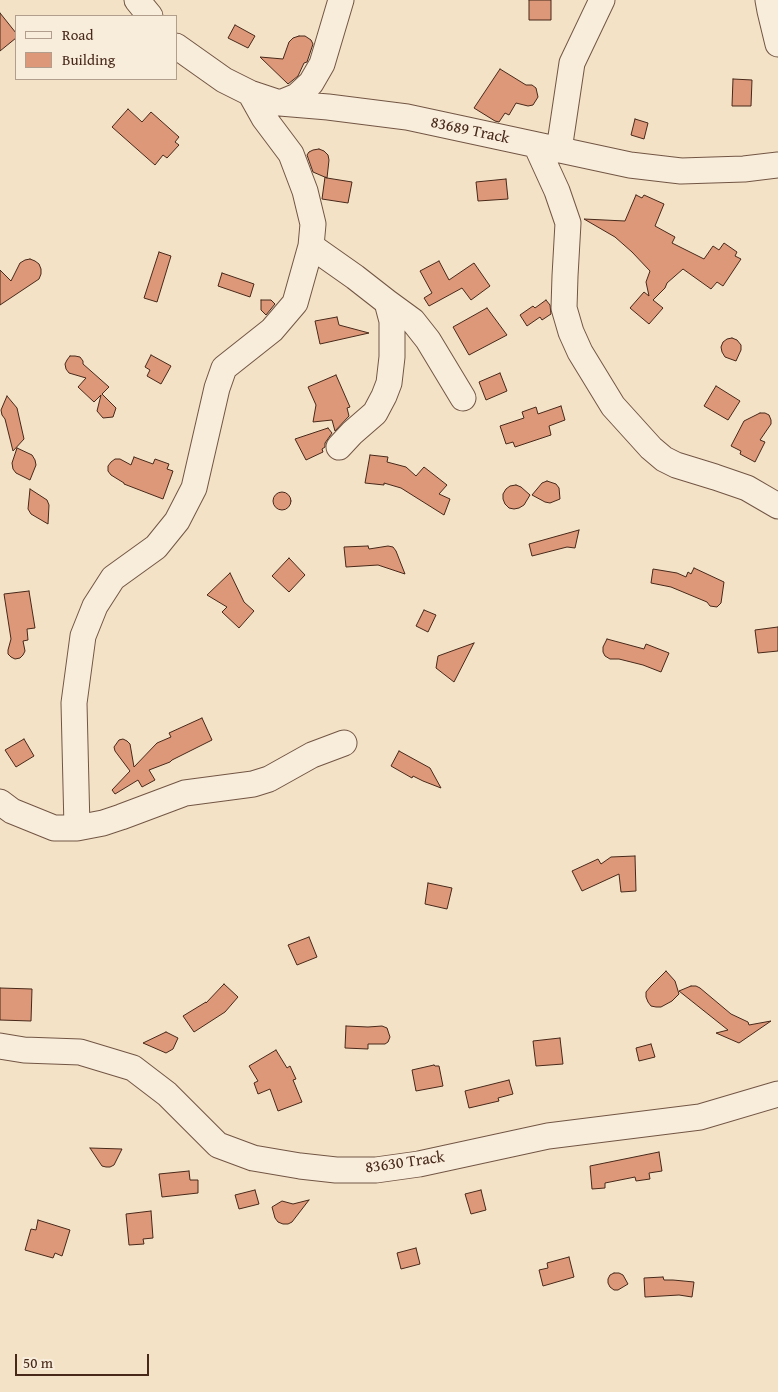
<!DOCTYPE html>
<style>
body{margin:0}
#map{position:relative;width:778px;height:1392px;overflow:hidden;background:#f4e2c7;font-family:"Gentium Book Plus",serif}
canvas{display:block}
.legend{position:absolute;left:15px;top:15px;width:162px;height:65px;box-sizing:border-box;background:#f8ecdb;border:1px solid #b19e8d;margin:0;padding:6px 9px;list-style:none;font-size:15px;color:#472819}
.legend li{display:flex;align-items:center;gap:10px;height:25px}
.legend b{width:25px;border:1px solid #b19e8d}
.scale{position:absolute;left:15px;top:1354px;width:134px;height:22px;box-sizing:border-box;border:2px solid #472819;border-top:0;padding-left:6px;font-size:15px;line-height:18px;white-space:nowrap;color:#472819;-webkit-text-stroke:4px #f8ecdb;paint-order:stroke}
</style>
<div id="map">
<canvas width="778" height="1392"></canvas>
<ul class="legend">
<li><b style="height:6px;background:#f8ecdb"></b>Road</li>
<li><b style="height:14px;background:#dd9879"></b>Building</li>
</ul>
<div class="scale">50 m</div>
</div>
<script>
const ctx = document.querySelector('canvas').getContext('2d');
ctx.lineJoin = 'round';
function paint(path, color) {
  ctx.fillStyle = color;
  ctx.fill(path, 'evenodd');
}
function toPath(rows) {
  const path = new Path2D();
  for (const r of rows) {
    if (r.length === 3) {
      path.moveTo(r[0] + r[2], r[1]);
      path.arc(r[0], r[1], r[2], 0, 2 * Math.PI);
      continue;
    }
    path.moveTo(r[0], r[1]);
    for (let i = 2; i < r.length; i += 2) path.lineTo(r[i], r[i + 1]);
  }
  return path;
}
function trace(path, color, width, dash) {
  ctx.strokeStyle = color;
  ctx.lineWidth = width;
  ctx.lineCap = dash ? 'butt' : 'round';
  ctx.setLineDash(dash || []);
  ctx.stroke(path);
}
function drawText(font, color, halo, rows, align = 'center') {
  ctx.font = font + ' "Gentium Book Plus",serif';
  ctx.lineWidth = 4.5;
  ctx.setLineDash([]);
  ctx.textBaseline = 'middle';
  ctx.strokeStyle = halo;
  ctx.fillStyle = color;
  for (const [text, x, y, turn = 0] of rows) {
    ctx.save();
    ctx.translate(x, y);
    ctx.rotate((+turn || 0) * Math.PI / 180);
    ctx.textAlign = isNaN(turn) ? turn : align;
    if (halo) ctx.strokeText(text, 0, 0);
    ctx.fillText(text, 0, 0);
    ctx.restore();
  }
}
const building = toPath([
 [529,0,551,0,551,20,529,20,529,0],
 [0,13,16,33,16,38,0,51,0,13],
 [235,25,255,36,248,48,228,38,235,25],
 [299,36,305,36,311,40,313,44,307,62,304,63,298,76,288,84,260,57,283,59,289,42,293,38,299,36],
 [500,69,526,85,532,85,536,88,538,97,533,105,528,106,516,103,509,115,505,113,499,122,495,121,474,108,500,69],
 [733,79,752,80,751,106,732,106,733,79],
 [128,109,142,122,151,112,179,137,175,142,179,145,167,158,163,155,155,165,112,127,128,109],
 [635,119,648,123,644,139,631,135,635,119],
 [319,149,324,151,328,155,329,160,327,178,352,182,348,203,322,199,325,177,327,178,313,172,307,155,309,152,313,150,319,149],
 [506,179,508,199,478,201,476,182,506,179],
 [636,195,642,198,644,195,664,204,655,226,675,237,672,243,704,259,713,246,719,250,724,243,737,252,735,256,741,259,723,286,717,282,711,289,683,269,667,283,665,288,653,300,663,308,649,324,630,308,644,292,649,296,646,282,650,271,632,252,615,237,584,219,625,221,636,195],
 [159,252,171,256,157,302,144,298,159,252],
 [30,259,35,261,39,264,41,269,41,274,39,279,0,305,0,270,11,281,20,263,25,260,30,259],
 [439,261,449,280,474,263,490,286,471,300,462,288,429,306,424,298,432,293,420,271,439,261],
 [222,273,254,284,250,297,218,286,222,273],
 [261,300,271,300,275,304,266,315,261,310,261,300],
 [546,300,550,305,551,314,542,320,540,317,527,326,520,315,533,306,535,308,546,300],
 [487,308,507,335,469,355,453,327,487,308],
 [337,317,339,325,369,333,320,344,315,321,337,317],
 [732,338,737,340,741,345,741,350,736,361,725,357,722,352,721,347,723,342,727,339,732,338],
 [151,355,171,366,161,384,147,376,150,370,145,367,151,355],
 [70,356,75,356,80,357,83,361,83,364,109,387,102,394,116,408,113,417,103,418,97,411,101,395,94,402,78,387,86,378,69,373,66,369,65,364,67,360,70,356],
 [500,373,507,391,486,400,479,382,500,373],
 [336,375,350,407,347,408,349,416,335,431,332,420,313,422,316,405,308,387,336,375],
 [716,386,740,401,728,420,704,406,716,386],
 [7,396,17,408,24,439,13,451,5,419,2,415,1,410,7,396],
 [561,406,565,420,549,426,551,435,515,447,513,442,506,444,500,426,524,418,522,412,536,407,538,414,561,406],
 [760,413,765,413,769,415,771,420,771,424,760,440,765,442,755,462,740,454,741,451,731,446,744,421,760,413],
 [328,428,332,433,325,443,325,447,322,449,323,452,306,460,295,439,328,428],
 [17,448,32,455,35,460,36,465,30,480,16,473,13,469,12,463,17,448],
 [370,455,388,457,387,462,406,467,416,476,424,467,447,485,439,494,450,499,444,515,401,488,384,483,384,485,365,483,370,455],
 [134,457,153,464,155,459,169,464,167,469,173,471,163,499,124,484,124,483,111,475,108,471,108,466,111,462,115,459,120,459,131,465,134,457],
 [547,481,556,484,559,488,560,499,550,503,545,502,532,495,542,483,547,481],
 [516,485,521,487,530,495,524,505,519,508,514,509,509,508,505,504,503,499,503,494,506,489,510,486,516,485],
 [30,489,47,500,49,505,48,524,31,514,28,509,30,489],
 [282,501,9],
 [579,530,575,548,567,547,532,556,529,544,579,530],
 [368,546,369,549,388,546,393,547,396,551,405,574,378,565,346,567,344,547,368,546],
 [289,558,305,575,289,592,272,576,289,558],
 [694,568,724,582,721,603,717,607,710,606,707,602,671,587,651,583,653,569,677,573,686,577,688,572,691,574,694,568],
 [230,573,244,602,254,611,239,628,222,612,227,607,207,595,230,573],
 [29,591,35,628,27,629,28,640,23,641,25,651,23,655,20,658,15,659,11,657,8,654,8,650,11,639,4,594,29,591],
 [424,610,436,615,428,632,416,626,424,610],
 [778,627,778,651,758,653,755,630,778,627],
 [607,639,644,649,646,644,669,653,661,672,643,665,619,659,610,659,605,656,603,652,603,647,607,639],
 [474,643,454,682,436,668,438,656,474,643],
 [202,718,212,740,172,760,170,762,149,770,155,780,142,787,138,780,115,794,112,790,130,771,115,751,114,747,119,740,123,739,127,741,130,744,134,767,157,743,171,737,169,733,202,718],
 [24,739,34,756,16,767,5,750,24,739],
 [399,751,430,768,441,788,423,781,413,776,412,778,391,766,399,751],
 [635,856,636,891,621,892,619,874,582,891,572,871,598,859,601,864,611,857,635,856],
 [428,883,452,888,447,909,425,904,428,883],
 [309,937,317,957,297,965,288,945,309,937],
 [666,971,675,981,679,994,672,1001,661,1007,656,1007,651,1006,648,1002,646,997,646,992,651,986,666,971],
 [224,984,238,997,225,1012,194,1032,183,1016,206,1002,206,1003,224,984],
 [691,986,696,986,700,988,731,1014,748,1022,749,1025,771,1021,739,1043,716,1033,728,1030,679,991,691,986],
 [0,988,32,989,31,1021,0,1020,0,988],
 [346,1026,368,1027,382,1026,387,1028,390,1037,388,1042,385,1044,368,1044,368,1049,345,1048,346,1026],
 [166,1032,178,1038,173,1049,166,1053,143,1043,166,1032],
 [560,1038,563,1064,536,1066,533,1041,560,1038],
 [651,1044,655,1057,639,1061,636,1048,651,1044],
 [276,1050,287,1068,290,1066,296,1079,293,1080,302,1102,278,1111,270,1089,258,1094,254,1083,258,1081,249,1066,276,1050],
 [434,1065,435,1066,439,1066,443,1086,416,1091,412,1070,434,1065],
 [509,1080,513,1094,498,1098,499,1101,469,1108,465,1091,509,1080],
 [90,1148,122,1149,114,1165,110,1167,106,1167,102,1166,90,1148],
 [659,1152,662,1171,649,1173,650,1179,636,1181,635,1177,605,1183,605,1188,592,1189,590,1166,659,1152],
 [189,1171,190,1180,198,1180,198,1193,162,1197,159,1174,189,1171],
 [255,1190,259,1204,239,1209,235,1195,255,1190],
 [481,1190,486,1210,471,1214,465,1194,481,1190],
 [309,1200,292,1222,288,1224,283,1224,278,1222,275,1218,272,1207,282,1201,293,1204,309,1200],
 [151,1211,153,1238,143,1239,144,1244,129,1245,126,1214,151,1211],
 [38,1220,70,1230,62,1256,55,1253,53,1258,25,1250,31,1229,36,1230,38,1220],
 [416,1248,420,1264,401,1269,397,1253,416,1248],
 [569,1257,574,1277,543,1286,539,1270,548,1268,547,1263,569,1257],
 [614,1273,619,1273,623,1275,628,1284,618,1290,614,1290,610,1287,608,1283,608,1279,610,1275,614,1273],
 [663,1277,664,1280,673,1280,694,1282,692,1297,679,1295,645,1297,644,1278,663,1277]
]);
const minor = toPath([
 [137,0,150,16],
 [768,0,770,11,778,44],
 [176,46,224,80,250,93,280,103,328,107,407,117,630,165,681,171,744,169,778,165],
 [280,103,297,96,311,83,322,64,341,0],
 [536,145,557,191,568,223,565,276,564,308,571,332,580,352,613,406,651,448,664,459,676,465,715,477,747,488,778,506],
 [559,150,572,63,602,0],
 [311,246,355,277,387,302,392,321,392,357,389,383,384,396,375,413,352,433,339,447],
 [387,302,413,321,428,340,463,398],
 [0,802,12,811,54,828,77,828,74,703,83,636,95,606,113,578,156,547,177,521,194,488,217,388,224,368,272,330,295,303,311,246,313,224,305,191,291,154,264,118,250,93],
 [77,828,103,823,121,817,185,793,253,784,269,779,312,755,344,743],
 [0,1046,24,1050,80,1052,133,1068,167,1094,218,1145,253,1158,300,1166,336,1170,376,1170,419,1164,548,1136,700,1117,778,1094]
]);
const streetNames = [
 ["83689 Track",470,131,12],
 ["83630 Track",405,1163,-8]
];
paint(building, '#dd9879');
trace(building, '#472819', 1);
trace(minor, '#725644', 27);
trace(minor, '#f8ecdb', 25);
drawText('16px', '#472819', '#f8ecdb', streetNames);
</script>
